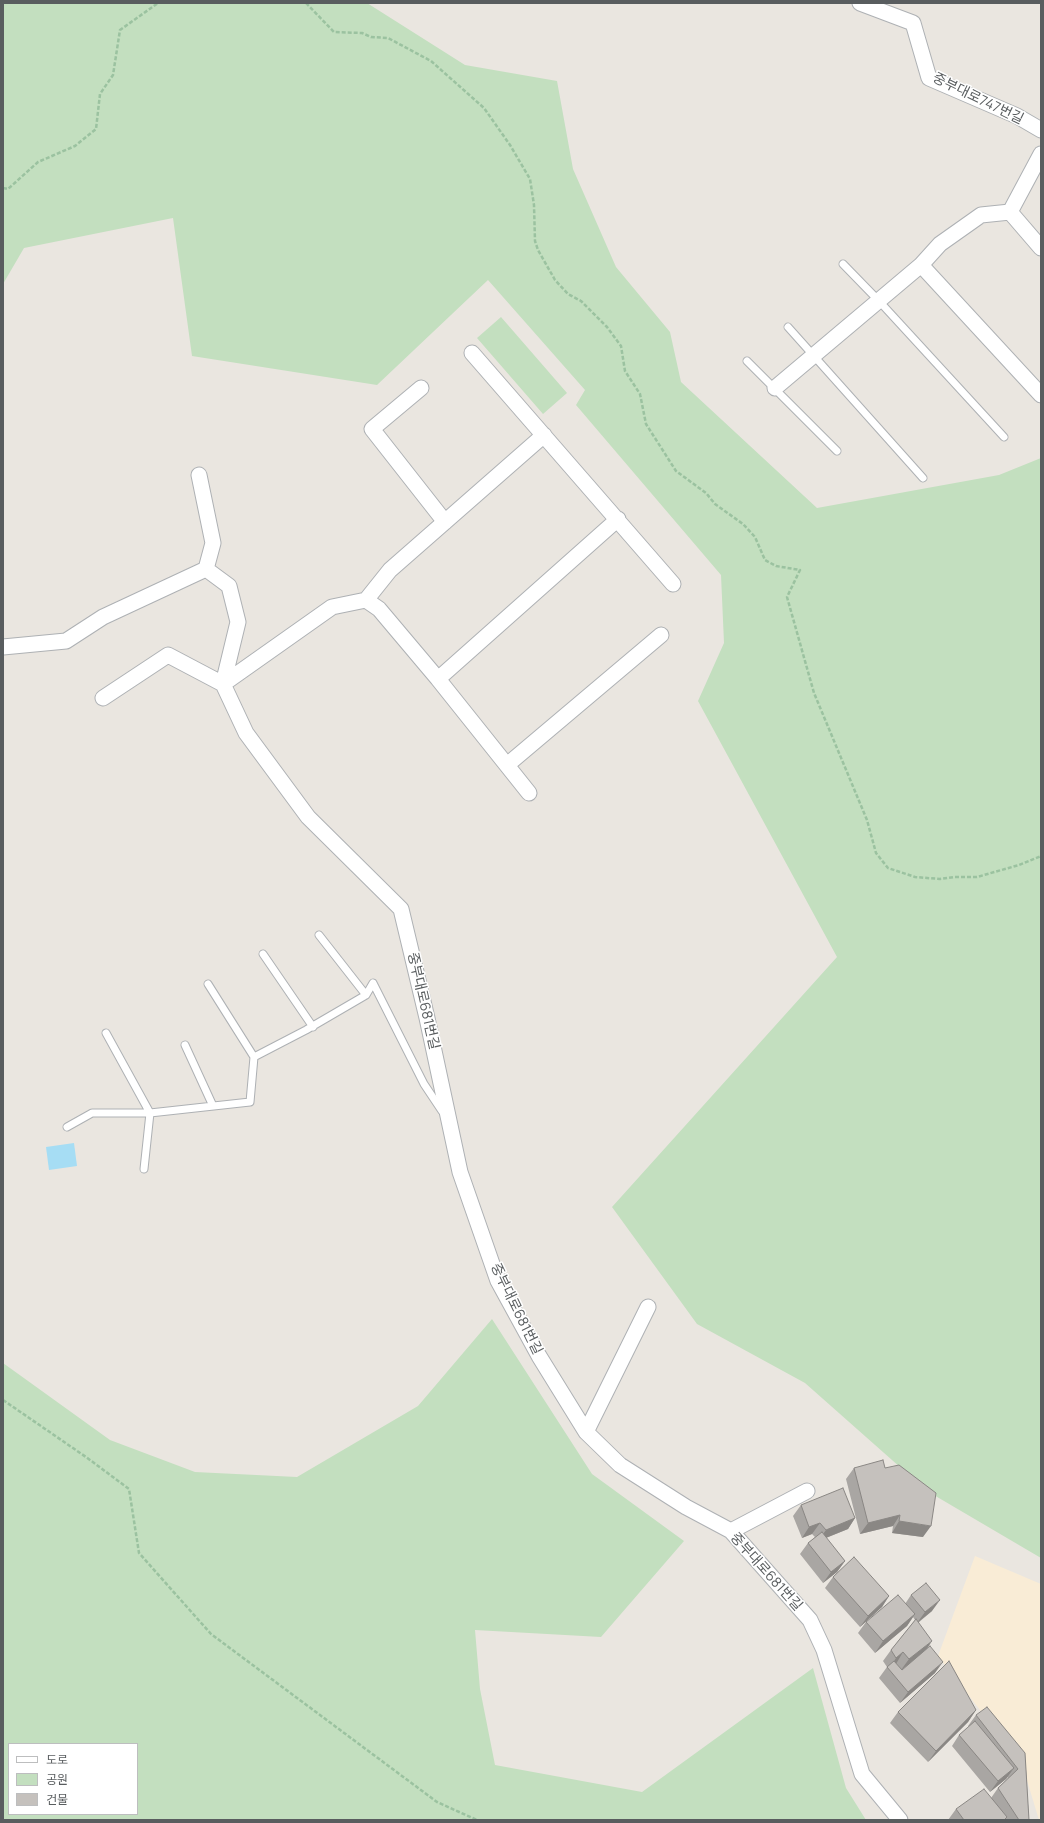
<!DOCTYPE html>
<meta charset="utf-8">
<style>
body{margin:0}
#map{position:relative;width:1044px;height:1823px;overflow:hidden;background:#eae6e0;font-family:Manrope,"Noto Sans KR",sans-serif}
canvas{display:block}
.frame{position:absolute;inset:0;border:4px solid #595d5f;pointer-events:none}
.legend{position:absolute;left:8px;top:1743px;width:130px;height:72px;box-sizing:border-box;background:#fff;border:1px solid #bdbebf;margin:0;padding:5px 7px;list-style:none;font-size:12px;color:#595d5f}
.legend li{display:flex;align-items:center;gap:8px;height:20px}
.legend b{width:20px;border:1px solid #bdbebf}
</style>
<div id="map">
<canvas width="1044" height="1823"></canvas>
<div class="frame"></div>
<ul class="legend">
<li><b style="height:5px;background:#fff"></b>도로</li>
<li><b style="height:11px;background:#c3dfbf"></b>공원</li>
<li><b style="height:11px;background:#c5c1bd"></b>건물</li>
</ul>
</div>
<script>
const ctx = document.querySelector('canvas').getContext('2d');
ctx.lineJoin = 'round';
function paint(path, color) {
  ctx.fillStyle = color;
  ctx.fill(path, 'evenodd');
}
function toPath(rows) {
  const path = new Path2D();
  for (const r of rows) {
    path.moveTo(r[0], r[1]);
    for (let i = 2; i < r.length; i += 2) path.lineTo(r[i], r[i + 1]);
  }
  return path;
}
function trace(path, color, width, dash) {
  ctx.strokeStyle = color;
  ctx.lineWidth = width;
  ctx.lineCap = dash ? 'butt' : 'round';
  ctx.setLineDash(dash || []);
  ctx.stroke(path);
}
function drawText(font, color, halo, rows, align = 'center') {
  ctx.font = font + ' Manrope,"Noto Sans KR",sans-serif';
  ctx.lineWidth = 3;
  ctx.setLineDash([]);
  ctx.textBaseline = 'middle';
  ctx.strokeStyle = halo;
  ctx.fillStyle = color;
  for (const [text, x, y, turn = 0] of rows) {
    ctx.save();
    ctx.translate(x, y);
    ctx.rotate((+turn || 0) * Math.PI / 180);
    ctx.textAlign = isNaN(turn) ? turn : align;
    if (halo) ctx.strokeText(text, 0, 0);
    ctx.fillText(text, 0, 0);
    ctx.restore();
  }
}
const commercial = toPath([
 [975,1556,1041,1584,1041,1820,1039,1820,1022,1764,938,1656]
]);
const green = toPath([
 [3,3,367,3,465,65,557,81,573,169,616,267,670,332,681,382,817,508,999,475,1041,458,1041,1558,927,1491,805,1383,697,1324,612,1207,837,957,698,701,724,643,721,575,576,405,585,390,488,280,377,385,192,356,173,218,24,248,3,284],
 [501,317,567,393,543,414,477,338],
 [492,1319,592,1474,684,1541,601,1637,475,1630,480,1689,495,1765,642,1792,813,1668,846,1788,866,1820,3,1820,3,1363,110,1440,195,1472,297,1477,418,1406],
 [9,1744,137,1744,137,1814,9,1814]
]);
const water = toPath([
 [74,1143,77,1166,49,1170,46,1147]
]);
const path = toPath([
 [306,3,334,32,362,33,371,37,388,38,431,61,484,108,510,145,530,179,534,205,535,241,538,250,555,280,568,294,581,301,607,327,621,346,625,371,640,394,646,424,676,471,706,493,715,504,743,524,755,537,765,560,776,566,800,570,787,597,814,693,867,820,876,853,888,868,915,877,940,879,954,877,977,877,1019,865,1041,856],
 [3,188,8,189,38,162,75,146,96,129,100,94,113,75,120,30,158,3],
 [3,1400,86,1457,129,1489,139,1553,211,1634,437,1802,477,1820]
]);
const service = toPath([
 [843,264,879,301,1004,437],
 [788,327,923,478],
 [747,361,837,451],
 [319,935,366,995],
 [263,954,313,1027],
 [208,984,254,1057],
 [106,1033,150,1113,144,1169],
 [185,1045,213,1106],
 [67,1127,92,1113,150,1113,250,1102,254,1057,306,1030,366,995,373,983,424,1084,442,1111]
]);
const minor = toPath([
 [860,3,913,23,929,78,1017,116,1041,130],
 [1041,154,1010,212,1041,248],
 [921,265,1041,395],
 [472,353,673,584],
 [421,388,372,429,445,522],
 [775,388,921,265,940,244,981,215,1010,212],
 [199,475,213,543,206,569],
 [366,600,379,609,438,679,618,519],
 [3,647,66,641,103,617,206,569,229,586,238,622,223,684],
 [438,679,529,793],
 [223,684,246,733,308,817,401,909,427,1018,460,1172,498,1281,539,1356,586,1432,620,1465,686,1507,731,1531,810,1620,824,1650,862,1774,900,1820],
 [223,684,332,607,366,600,390,570,544,435],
 [103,698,168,655,223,684],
 [507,765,661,635],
 [586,1432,648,1307],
 [731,1531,807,1491]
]);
const wall = toPath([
 [854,1468,885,1468,923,1537,892,1533,893,1526,860,1534,846,1479],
 [801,1505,855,1518,848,1529,826,1538,845,1561,837,1572,823,1583,800,1554,808,1543,815,1537,812,1534,802,1538,793,1516],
 [833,1577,889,1596,882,1607,860,1627,825,1588],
 [911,1595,932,1611,918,1623,935,1673,900,1703,879,1678,887,1667,883,1661,891,1650,915,1620,913,1617,907,1626,875,1653,858,1633,866,1622,905,1604],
 [976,1710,968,1722,928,1762,890,1723,898,1712],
 [976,1715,1025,1753,1029,1820,948,1820,956,1809,991,1798,998,1788,1008,1778,1008,1777,1006,1779,990,1792,952,1746,959,1735,969,1727,968,1726]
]);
const shadedWall = toPath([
 [900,1515,893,1526,860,1534,868,1523],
 [855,1518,848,1529,818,1541,826,1530],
 [899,1521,931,1526,923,1537,892,1533],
 [820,1523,812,1534,802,1538,809,1527],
 [845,1561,837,1572,823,1583,831,1572],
 [889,1596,882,1607,860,1627,868,1616],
 [940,1600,932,1611,917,1623,925,1612],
 [915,1614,907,1626,875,1653,883,1641],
 [932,1641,925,1652,901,1670,909,1659],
 [903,1652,896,1664,889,1669,896,1658],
 [943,1662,935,1673,900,1703,908,1692],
 [976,1710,968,1722,928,1762,936,1751],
 [1014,1768,1006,1779,990,1792,998,1781]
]);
const building = toPath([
 [883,1460,885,1468,899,1465,936,1493,931,1526,899,1521,900,1515,868,1523,854,1468,883,1460],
 [843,1488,855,1518,826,1530,820,1523,809,1527,801,1505,843,1488],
 [822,1532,845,1561,831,1572,808,1543,822,1532],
 [854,1557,889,1596,868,1616,833,1577,854,1557],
 [926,1583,940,1600,925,1612,911,1595,926,1583],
 [898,1595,915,1614,883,1641,866,1622,898,1595],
 [916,1619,932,1641,909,1659,903,1652,896,1658,891,1650,916,1619],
 [930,1646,943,1662,908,1692,887,1667,894,1661,902,1670,930,1646],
 [949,1661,976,1710,936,1751,898,1712,949,1661],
 [987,1707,1025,1753,1029,1820,1019,1820,998,1788,1018,1769,976,1715,987,1707],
 [975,1721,1014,1768,998,1781,959,1735,975,1721],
 [984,1789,1007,1817,1004,1820,964,1820,956,1809,984,1789]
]);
const streetNames = [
 ["중부대로747번길",978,99,26],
 ["중부대로681번길",423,1001,77],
 ["중부대로681번길",516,1309,64],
 ["중부대로681번길",766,1572,48]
];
paint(commercial, '#f9ecd6');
paint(green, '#c3dfbf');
paint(water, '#a6ddf4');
trace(service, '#aeb1b4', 9);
trace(minor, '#aeb1b4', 17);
trace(path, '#9bc2a0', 2.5, [4, 2]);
trace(service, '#fff', 7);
trace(minor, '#fff', 15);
paint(wall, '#a9a6a3');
paint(shadedWall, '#8a8784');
paint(building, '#c5c1bd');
trace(building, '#8a8784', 1);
drawText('14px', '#595d5f', '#fff', streetNames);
</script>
